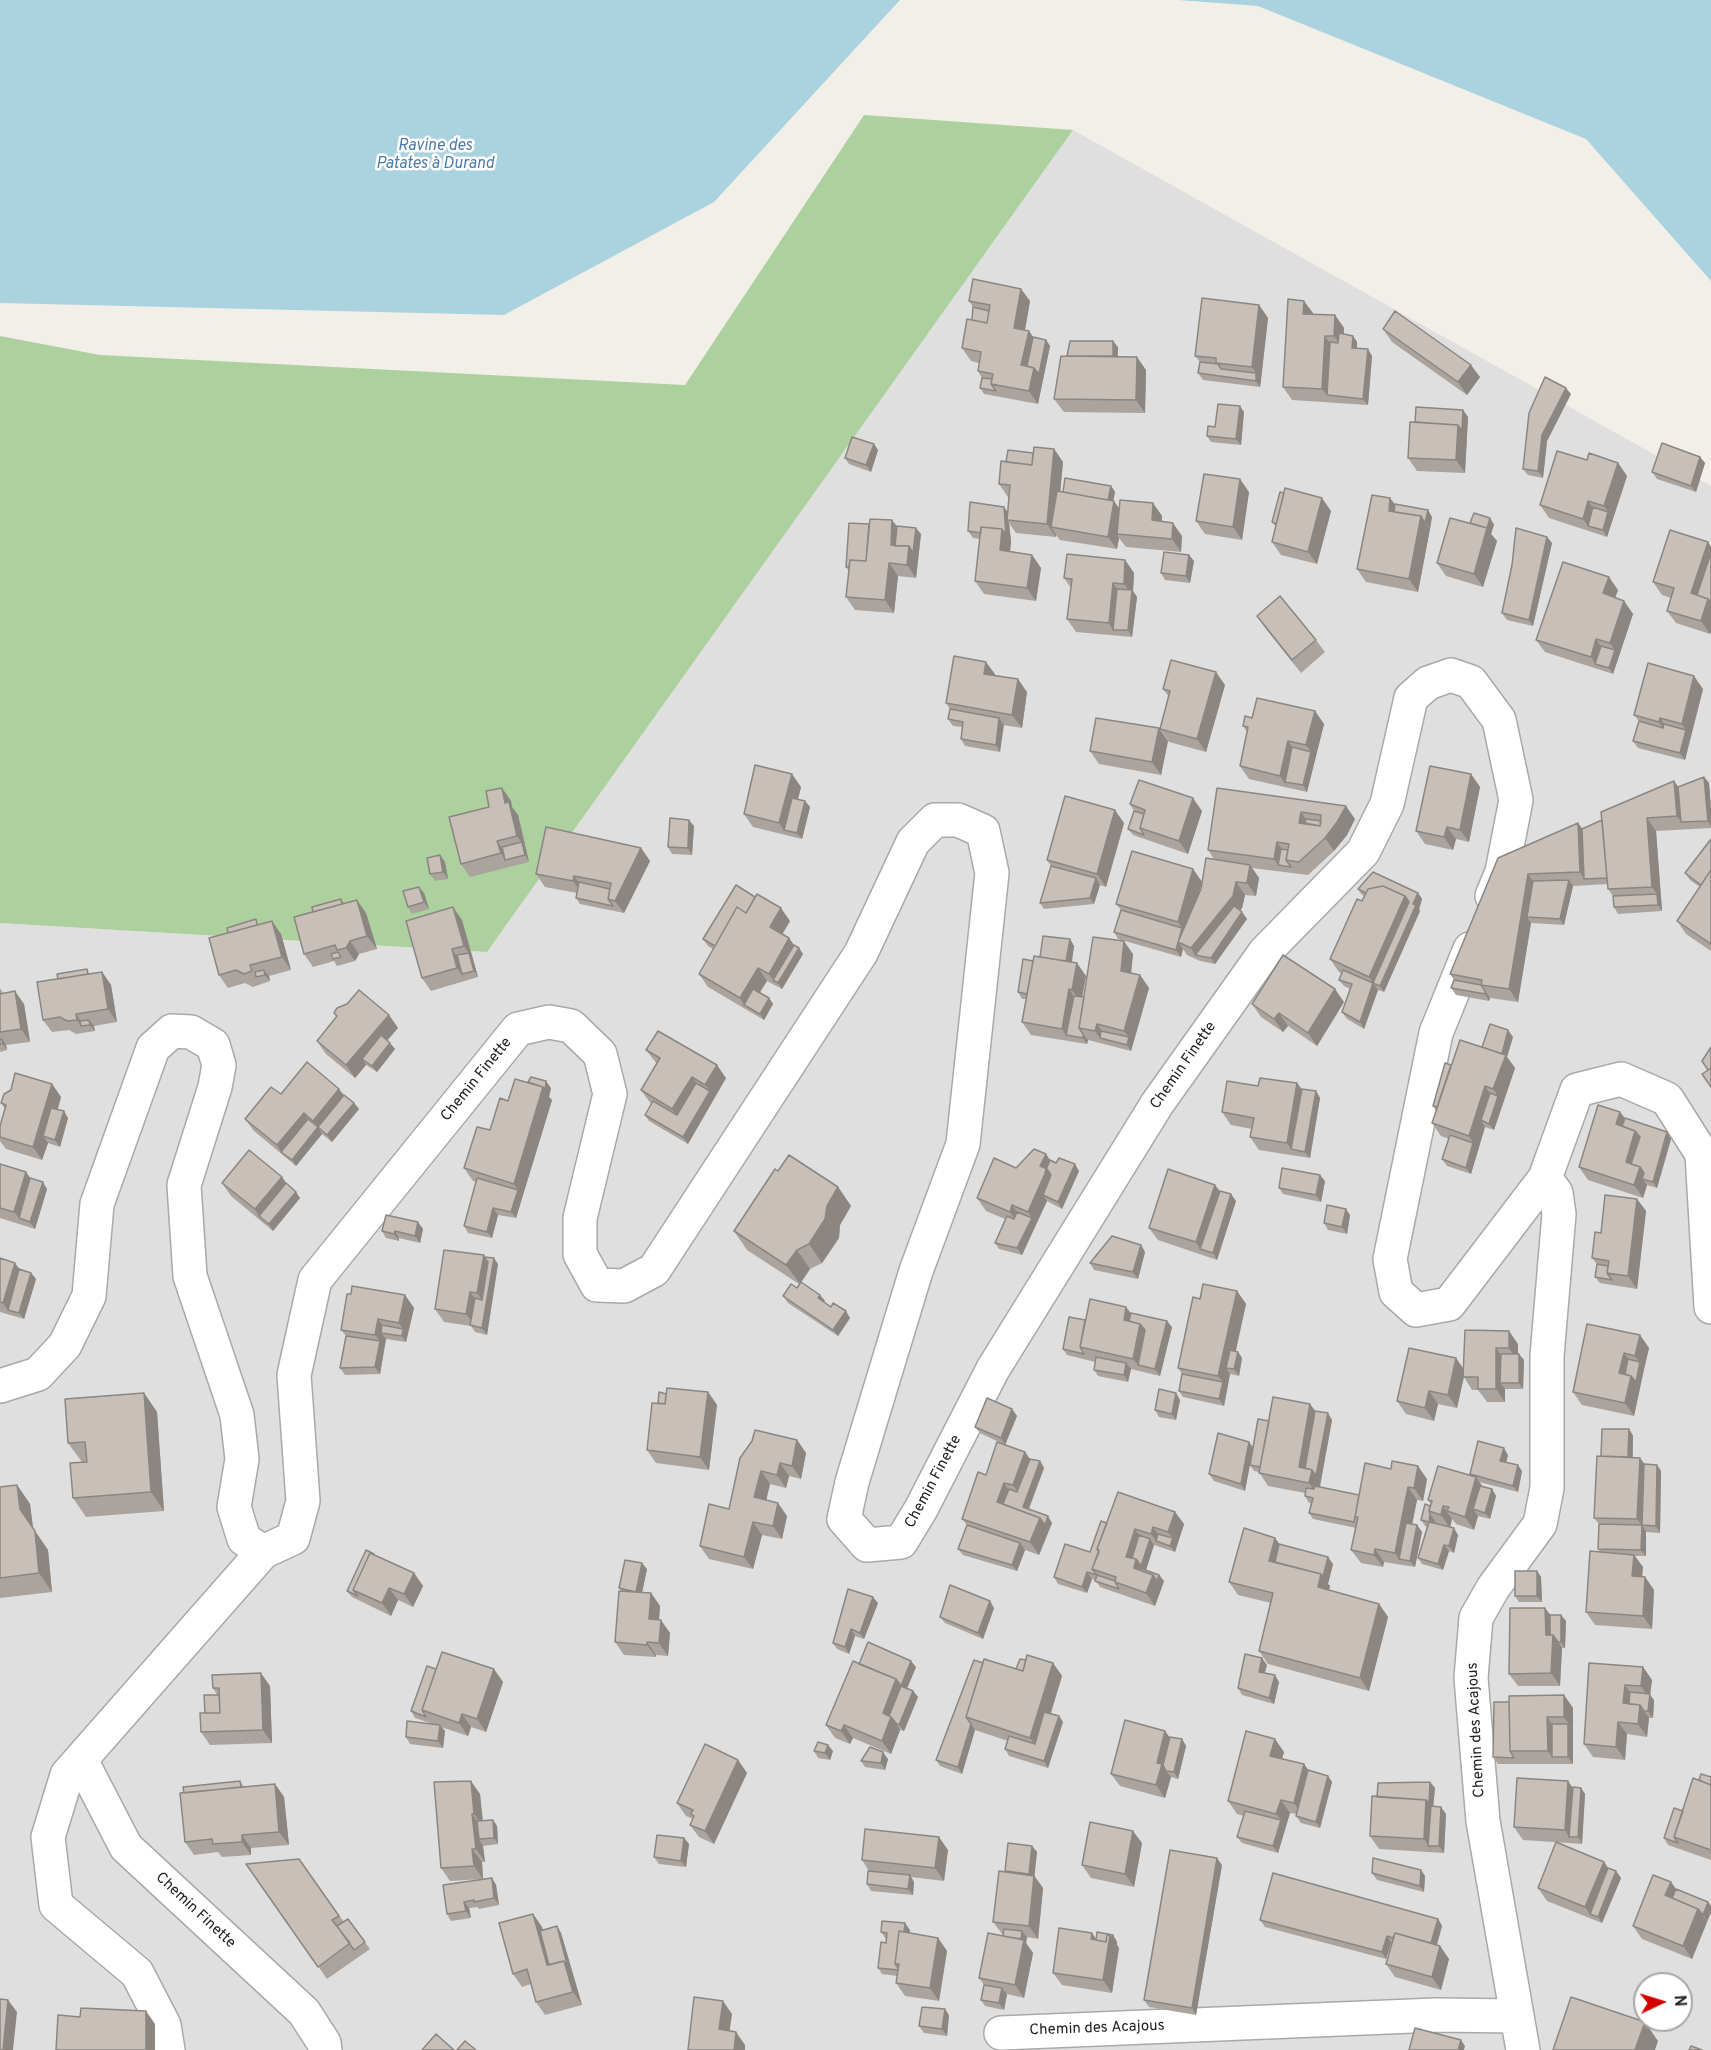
<!DOCTYPE html>
<meta charset="utf-8">
<style>
body{margin:0}
#map{position:relative;width:1711px;height:2050px;overflow:hidden;background:#f2efe9;font-family:Overpass,sans-serif}
canvas{display:block}
.north{position:absolute;left:1633px;top:1972px;width:60px;height:60px;box-sizing:border-box;background:#fff;border:2px solid #a7a7a7;border-radius:50%;rotate:86deg;font-size:16px;font-weight:700;line-height:24px;text-align:center;color:#222}
.north::after{content:'';display:block;margin:auto;width:21px;height:27px;background:#d40000;clip-path:polygon(50% 0,100% 100%,50% 72%,0 100%)}
</style>
<div id="map">
<canvas width="1711" height="2050"></canvas>
<div class="north">N</div>
</div>
<script>
const ctx = document.querySelector('canvas').getContext('2d');
ctx.lineJoin = 'round';
function paint(path, color) {
  ctx.fillStyle = color;
  ctx.fill(path, 'evenodd');
}
function toPath(rows) {
  const path = new Path2D();
  for (const r of rows) {
    path.moveTo(r[0], r[1]);
    for (let i = 2; i < r.length; i += 2) path.lineTo(r[i], r[i + 1]);
  }
  return path;
}
function trace(path, color, width, dash) {
  ctx.strokeStyle = color;
  ctx.lineWidth = width;
  ctx.lineCap = dash ? 'butt' : 'round';
  ctx.setLineDash(dash || []);
  ctx.stroke(path);
}
function drawText(font, color, halo, rows, align = 'center') {
  ctx.font = font + ' Overpass,sans-serif';
  ctx.lineWidth = 5;
  ctx.setLineDash([]);
  ctx.textBaseline = 'middle';
  ctx.strokeStyle = halo;
  ctx.fillStyle = color;
  for (const [text, x, y, turn = 0] of rows) {
    ctx.save();
    ctx.translate(x, y);
    ctx.rotate((+turn || 0) * Math.PI / 180);
    ctx.textAlign = isNaN(turn) ? turn : align;
    if (halo) ctx.strokeText(text, 0, 0);
    ctx.fillText(text, 0, 0);
    ctx.restore();
  }
}
const residential = toPath([
 [1073,130,1711,486,1711,2050,0,2050,0,923,487,952],
 [1645,1984,1681,1984,1681,2020,1645,2020]
]);
const forest = toPath([
 [864,115,1073,130,487,952,0,923,0,336,100,355,685,385]
]);
const water = toPath([
 [0,0,900,0,714,202,504,315,0,303],
 [1178,0,1711,0,1711,281,1586,139,1258,6]
]);
const street = toPath([
 [1470,949,1436,1033,1390,1259,1396,1292,1416,1310,1449,1304,1545,1178,1577,1090,1621,1079,1667,1099,1702,1154,1711,1307],
 [0,1386,38,1374,65,1345,89,1296,97,1204,153,1048,172,1031,191,1032,213,1045,219,1065,215,1087,184,1185,190,1276,237,1415,242,1459,234,1507,244,1539,263,1552,293,1538,303,1501,294,1375,315,1280,518,1029,549,1022,571,1026,600,1054,610,1094,580,1218,580,1254,597,1285,624,1286,654,1270,861,953,913,842,935,820,958,820,983,831,992,873,963,1144,916,1271,852,1482,844,1519,867,1545,901,1542,921,1509,993,1369,1157,1104,1265,952,1363,852,1387,804,1411,698,1428,683,1451,675,1471,682,1499,720,1516,800,1502,872,1492,896],
 [81,1760,126,1847,304,2012,324,2043,325,2050],
 [1001,2033,1436,2015,1517,2016],
 [168,2050,164,2025,137,1973,56,1905,48,1837,67,1775,263,1552],
 [1523,2050,1483,1821,1471,1678,1476,1618,1493,1588,1540,1524,1547,1488,1547,1356,1559,1214,1556,1193,1545,1178]
]);
const wall = toPath([
 [1021,289,1030,301,1025,330,1029,331,1033,337,1046,340,1050,346,1038,404,984,394,980,388,982,378,978,371,979,363,971,361,962,348,972,320,973,307,969,301],
 [1259,305,1268,318,1260,387,1203,380,1198,373,1200,362,1195,356],
 [1313,313,1313,314,1335,315,1344,328,1344,334,1353,336,1357,342,1357,348,1372,356,1368,405,1292,400,1283,387],
 [1383,329,1480,377,1467,395,1392,342],
 [1118,347,1118,356,1146,370,1145,413,1064,412,1054,399,1067,356],
 [1571,394,1547,441,1543,478,1528,475,1523,469],
 [1463,410,1468,417,1465,473,1417,471,1408,458,1415,422],
 [1244,412,1241,445,1211,442,1207,436,1215,427],
 [874,444,878,450,871,472,849,464,845,458],
 [1054,449,1063,462,1060,492,1063,492,1111,486,1115,492,1113,501,1119,508,1153,503,1162,516,1162,522,1182,536,1181,552,1126,547,1119,538,1117,549,1060,540,1056,535,1056,537,1016,533,1009,523,1011,541,1010,552,1032,555,1041,568,1036,601,984,594,975,581,980,539,973,538,968,531,1004,507,1008,513,1009,497,1008,497,999,484,1006,462,1033,453],
 [1700,457,1705,463,1696,492,1657,479,1652,472],
 [1587,460,1618,463,1627,476,1607,537,1549,518,1540,505],
 [1249,492,1242,540,1205,534,1196,521],
 [1390,498,1395,504,1432,517,1418,592,1366,582,1357,569],
 [1331,511,1317,564,1281,555,1272,542,1276,527,1272,522],
 [1490,518,1494,525,1491,534,1497,541,1483,587,1446,576,1437,563,1470,523],
 [892,520,897,526,921,534,916,578,898,576,894,613,855,610,846,597,849,571,846,567,869,524],
 [1547,537,1552,543,1533,626,1507,620,1502,613],
 [1708,542,1711,547,1711,631,1710,634,1676,623,1667,611,1671,598,1662,595,1653,582],
 [1125,560,1134,573,1133,591,1137,597,1132,637,1076,632,1067,619,1071,588,1064,578],
 [1194,561,1190,583,1165,580,1161,573],
 [1618,590,1615,598,1624,601,1633,614,1613,674,1545,652,1536,640],
 [1257,616,1316,640,1325,652,1301,673,1266,629],
 [995,674,995,676,1027,692,1022,728,1003,725,1000,752,965,746,961,739,962,727,953,726,948,719,950,709,946,703],
 [1225,685,1206,752,1169,742,1160,729,1169,697,1163,689],
 [1703,689,1685,760,1638,748,1633,741,1639,721,1634,715],
 [1315,711,1324,724,1307,792,1249,779,1240,766,1247,732,1243,726,1252,718],
 [1168,741,1161,775,1099,764,1090,751],
 [1471,774,1480,787,1469,842,1456,839,1453,850,1425,844,1416,831],
 [1704,777,1709,783,1711,809,1711,828,1656,831,1662,911,1618,914,1614,907,1613,896,1608,889,1608,884,1573,886,1564,925,1531,923,1518,1002,1490,998,1489,1001,1456,995,1451,988,1454,980,1450,974,1498,858,1578,823,1582,829,1602,820,1674,781,1678,787],
 [801,787,798,799,805,801,810,807,802,839,753,827,744,814],
 [502,788,511,801,512,807,518,815,529,862,470,877,461,864,489,807],
 [1217,788,1355,819,1347,835,1334,851,1308,875,1252,868,1259,878,1256,896,1245,895,1242,908,1240,911,1247,919,1215,964,1200,961,1187,955,1183,949,1181,957,1118,939,1114,932,1121,910,1116,904,1193,869,1202,882,1198,896,1214,859,1208,850],
 [1130,804,1202,811,1188,854,1133,835,1128,829,1134,811],
 [1124,823,1106,887,1100,885,1094,904,1044,909,1040,903,1051,866,1047,860],
 [694,826,692,855,672,854,668,847],
 [1711,839,1711,951,1686,934,1677,921,1700,887,1690,880,1685,873],
 [641,848,650,861,624,913,580,904,576,898,577,893,545,887,536,874],
 [440,855,445,862,448,879,435,881,430,874],
 [1358,889,1418,893,1422,899,1419,909,1420,911,1384,992,1378,990,1364,1029,1347,1019,1342,1012,1350,989,1344,986,1339,980,1342,974,1339,972,1330,959,1364,896,1362,895],
 [424,893,429,909,412,914,408,907],
 [341,899,344,903,366,913,377,949,359,954,355,961,337,966,334,961,313,967,304,954,313,912],
 [462,920,478,977,431,991,422,978],
 [790,921,782,934,789,938,794,945,803,954,782,989,767,981,760,992,769,998,773,1004,764,1020,708,987,699,974,713,949,708,946,703,939],
 [259,924,281,934,291,970,269,976,270,981,253,987,245,983,228,988,219,975],
 [1070,939,1074,946,1072,962,1086,976,1082,997,1084,997,1133,954,1131,973,1140,975,1149,988,1131,1051,1088,1040,1087,1044,1031,1035,1022,1022,1026,999,1022,999,1018,992,1033,961],
 [102,972,111,985,117,1022,94,1026,95,1031,76,1034,69,1030,52,1032,43,1020,91,974],
 [0,988,3,993,24,1004,30,1042,6,1045,7,1050,0,1052],
 [1344,1002,1317,1046,1288,1026,1283,1032,1261,1017,1252,1004],
 [334,1013,389,1015,398,1028,387,1040,395,1049,377,1072,366,1065,355,1078,326,1054,317,1041,337,1017],
 [1513,1037,1507,1057,1515,1068,1494,1130,1485,1127,1471,1174,1447,1166,1442,1159,1449,1139,1441,1136,1432,1123,1436,1111,1433,1106,1451,1065,1482,1047],
 [646,1050,726,1078,688,1144,649,1121,645,1115,651,1104,641,1090,657,1064],
 [528,1082,551,1088,549,1097,552,1100,516,1218,498,1215,492,1238,468,1233,464,1226,476,1182,473,1181,464,1168,490,1130,508,1101],
 [1297,1083,1302,1089,1316,1091,1320,1098,1310,1158,1259,1150,1250,1137,1252,1129,1231,1125,1222,1112,1258,1086],
 [52,1084,61,1097,58,1109,68,1118,60,1147,48,1143,42,1160,6,1149,0,1141,0,1126,5,1109,1,1103],
 [339,1089,344,1095,354,1103,359,1109,332,1142,322,1134,296,1166,254,1131,245,1119,281,1094],
 [1620,1112,1625,1118,1667,1132,1671,1139,1657,1188,1647,1185,1643,1198,1588,1180,1579,1167],
 [1050,1160,1079,1171,1062,1209,1047,1201,1022,1255,999,1249,995,1243,1005,1219,986,1211,977,1198,1016,1168],
 [0,1164,26,1172,30,1178,47,1189,35,1229,0,1218],
 [778,1171,838,1187,851,1206,840,1225,839,1238,822,1263,810,1269,801,1282,820,1295,825,1301,824,1302,850,1318,838,1336,788,1303,783,1296,797,1288,799,1284,747,1250,734,1231],
 [282,1177,286,1183,300,1198,273,1231,231,1196,222,1183],
 [1325,1181,1321,1202,1283,1194,1279,1188],
 [1215,1185,1220,1191,1236,1201,1217,1260,1158,1240,1149,1228],
 [1637,1199,1646,1211,1637,1289,1600,1283,1595,1277,1597,1264,1592,1258,1601,1233],
 [1350,1215,1347,1234,1328,1230,1324,1223],
 [423,1229,420,1243,399,1238,399,1241,386,1238,382,1231],
 [1141,1245,1145,1252,1138,1279,1094,1270,1090,1263],
 [484,1257,498,1264,487,1335,475,1332,471,1326,444,1322,435,1309],
 [0,1258,19,1269,31,1273,36,1279,24,1319,0,1312],
 [1237,1291,1246,1304,1235,1351,1238,1352,1242,1358,1239,1376,1230,1374,1224,1406,1183,1397,1179,1391,1182,1374,1178,1368,1200,1299],
 [405,1295,414,1308,406,1342,386,1339,380,1374,345,1375,340,1368,346,1336,341,1330],
 [1126,1307,1131,1313,1172,1327,1160,1376,1131,1369,1128,1382,1098,1376,1094,1370,1095,1362,1067,1355,1063,1349,1085,1320],
 [1465,1330,1518,1344,1518,1354,1524,1360,1523,1389,1505,1389,1505,1402,1487,1402,1478,1390,1472,1390,1464,1377,1457,1408,1438,1404,1434,1421,1406,1414,1397,1401,1464,1369],
 [1640,1335,1649,1348,1634,1416,1582,1405,1573,1392],
 [708,1392,717,1405,709,1470,656,1463,647,1450,658,1403,666,1394],
 [144,1393,157,1412,164,1511,86,1517,73,1498,82,1462,68,1443],
 [1180,1400,1176,1420,1159,1417,1155,1410],
 [1012,1409,1017,1416,1005,1445,980,1433,975,1427],
 [1315,1411,1332,1420,1320,1487,1359,1495,1427,1479,1423,1501,1417,1500,1412,1524,1417,1525,1422,1532,1415,1567,1384,1562,1383,1567,1361,1563,1351,1550,1356,1528,1313,1519,1309,1513,1311,1503,1309,1503,1305,1496,1305,1493,1268,1486,1259,1472,1254,1471,1250,1465,1245,1491,1214,1481,1209,1474,1249,1442,1253,1447,1269,1421],
 [1629,1429,1633,1436,1633,1457,1640,1458,1644,1464,1657,1465,1661,1471,1660,1533,1646,1532,1646,1556,1635,1556,1643,1567,1642,1577,1645,1577,1654,1590,1652,1629,1595,1625,1586,1612,1600,1552,1598,1549,1599,1524,1594,1518,1601,1456],
 [797,1440,806,1453,801,1479,789,1476,786,1488,770,1484,766,1500,787,1516,782,1539,762,1535,753,1569,709,1559,700,1546,729,1509,740,1458],
 [1025,1452,1030,1459,1040,1461,1044,1468,1029,1509,1052,1523,1039,1555,1025,1550,1017,1571,963,1555,958,1549,967,1525,962,1519,986,1475],
 [1508,1455,1506,1462,1522,1471,1518,1492,1479,1482,1483,1487,1492,1489,1496,1496,1490,1519,1478,1516,1474,1530,1456,1524,1452,1519,1450,1527,1458,1535,1454,1553,1449,1551,1443,1570,1422,1564,1418,1558,1427,1527,1425,1526,1421,1520,1430,1506,1431,1504,1428,1500,1471,1476,1470,1474],
 [17,1485,30,1504,33,1528,48,1550,52,1592,0,1598,0,1487],
 [1175,1512,1184,1524,1175,1552,1154,1545,1146,1570,1159,1575,1164,1581,1155,1606,1100,1587,1095,1580,1092,1579,1087,1593,1058,1584,1054,1577,1090,1552,1107,1523],
 [1279,1544,1333,1564,1328,1584,1330,1586,1329,1591,1379,1604,1388,1617,1369,1691,1268,1664,1259,1651,1271,1603,1238,1595,1229,1582],
 [647,1569,642,1592,651,1593,660,1606,659,1620,670,1633,668,1656,656,1655,656,1657,624,1655,615,1642,621,1591,619,1588],
 [1537,1571,1541,1577,1542,1602,1519,1602,1515,1596],
 [414,1573,423,1586,413,1607,398,1600,391,1616,352,1597,347,1591],
 [878,1603,864,1639,855,1636,849,1654,837,1649,833,1643],
 [994,1608,983,1639,945,1623,940,1617],
 [1545,1608,1550,1615,1561,1615,1566,1621,1565,1648,1562,1648,1560,1686,1518,1686,1509,1674],
 [1026,1660,1053,1663,1062,1676,1051,1713,1059,1716,1063,1722,1048,1768,1009,1756,1005,1749,1008,1741,975,1730,962,1774,940,1766,936,1760,983,1663,1016,1669],
 [1589,1663,1643,1667,1652,1680,1650,1695,1654,1700,1653,1718,1649,1718,1647,1737,1627,1734,1625,1760,1593,1757,1584,1744],
 [859,1664,916,1667,907,1688,913,1691,918,1697,904,1731,900,1730,891,1754,853,1738,850,1744,835,1738,826,1725],
 [1267,1665,1265,1673,1279,1682,1274,1704,1242,1695,1238,1688],
 [436,1669,503,1682,486,1732,471,1727,468,1736,441,1727,445,1731,443,1748,410,1744,406,1737,433,1724,415,1718,411,1711],
 [270,1686,272,1743,210,1745,201,1732,205,1713,217,1695,213,1688],
 [1564,1695,1573,1708,1573,1764,1498,1764,1493,1757,1509,1702],
 [1170,1737,1182,1739,1186,1746,1178,1779,1171,1777,1165,1798,1120,1786,1111,1774],
 [814,1751,833,1751,830,1760,818,1758],
 [1284,1752,1282,1759,1304,1764,1308,1770,1328,1776,1332,1782,1320,1828,1301,1823,1296,1816,1297,1814,1290,1813,1278,1853,1242,1843,1237,1837,1244,1816,1237,1814,1228,1801],
 [888,1759,885,1770,865,1767,861,1761],
 [738,1760,747,1773,714,1844,699,1837,690,1825,693,1819,686,1816,677,1803],
 [1711,1777,1711,1860,1668,1845,1664,1838,1683,1811,1699,1780],
 [240,1781,244,1787,275,1784,284,1797,289,1845,251,1848,251,1855,222,1857,218,1852,194,1855,185,1842],
 [1430,1782,1435,1788,1433,1806,1446,1814,1444,1853,1379,1849,1370,1836,1377,1797],
 [1573,1787,1581,1788,1585,1794,1582,1844,1523,1840,1514,1827],
 [480,1794,483,1820,493,1820,497,1826,498,1844,483,1846,485,1862,482,1862,483,1879,450,1881,441,1868],
 [684,1838,689,1844,686,1867,659,1864,654,1857],
 [1142,1843,1134,1887,1091,1878,1082,1865],
 [1032,1846,1037,1852,1034,1875,1043,1888,1038,1939,1027,1937,1026,1943,1033,1953,1024,1998,1007,1994,1004,2010,985,2006,981,2000,984,1985,979,1978,1003,1936,1003,1935,993,1922,1005,1872],
 [948,1850,944,1881,911,1877,914,1882,913,1895,871,1891,867,1884,869,1871,862,1860],
 [299,1859,344,1922,348,1919,370,1949,327,1979,246,1864],
 [1604,1862,1608,1868,1616,1871,1621,1878,1602,1923,1547,1901,1538,1888],
 [1222,1865,1196,2015,1149,2007,1144,2000],
 [1421,1870,1425,1876,1424,1892,1377,1880,1372,1873],
 [492,1878,496,1885,499,1905,479,1909,478,1907,469,1908,471,1918,451,1921,447,1914],
 [1671,1882,1676,1889,1708,1902,1711,1906,1711,1912,1692,1959,1642,1939,1633,1926],
 [533,1914,542,1927,543,1930,557,1926,561,1933,582,2005,545,2015,536,2002,531,1984,522,1987,513,1974],
 [1438,1919,1442,1926,1437,1945,1440,1946,1449,1959,1441,1990,1395,1977,1386,1964,1392,1943,1386,1959,1265,1927,1260,1920],
 [910,1930,909,1933,938,1938,947,1951,939,2001,905,1996,896,1983,897,1976,882,1974,878,1968,886,1939,881,1932],
 [1113,1935,1117,1942,1117,1945,1119,1948,1112,1993,1062,1985,1053,1973,1096,1939],
 [949,2015,947,2036,924,2033,919,2026]
]);
const shadedWall = toPath([
 [1021,289,1030,301,1023,341,1014,328],
 [1304,301,1313,313,1312,327,1303,314],
 [1259,305,1268,318,1261,380,1252,367],
 [1335,315,1344,328,1343,349,1334,336],
 [1029,331,1038,344,1031,373,1021,365],
 [1325,336,1334,349,1327,395,1322,389],
 [1353,336,1357,342,1357,354,1352,348],
 [1046,340,1050,346,1038,404,1029,391,1034,368],
 [1113,341,1118,347,1117,369,1113,363],
 [1368,349,1372,356,1368,405,1363,399],
 [1137,357,1146,370,1145,413,1136,400],
 [1471,365,1480,377,1467,395,1458,382],
 [1256,373,1261,380,1260,387,1256,381],
 [1566,388,1571,394,1547,441,1543,478,1538,471,1542,435],
 [1240,406,1244,412,1241,445,1236,439],
 [1463,410,1468,417,1465,473,1456,460,1458,425],
 [874,444,878,450,871,472,866,465],
 [1054,449,1063,462,1057,528,1051,527,1056,535,1056,537,1047,524],
 [1700,457,1705,463,1696,492,1691,486],
 [1618,463,1627,476,1607,537,1603,530,1608,512,1604,506],
 [1240,479,1249,492,1242,540,1233,527],
 [1111,486,1115,492,1111,512,1106,505],
 [1322,498,1331,511,1317,564,1308,552],
 [1390,498,1399,511,1399,518,1389,511],
 [1114,501,1123,514,1117,534,1119,538,1117,549,1108,537],
 [1588,501,1597,514,1588,526,1583,519],
 [1153,503,1162,516,1161,533,1152,520],
 [1004,507,1008,513,1007,520,1009,523,1011,541,1009,563,1000,550],
 [1428,510,1432,517,1430,529,1425,523],
 [1421,516,1430,529,1418,592,1409,579],
 [1490,518,1494,525,1491,534,1497,541,1483,587,1474,574],
 [892,520,901,533,900,552,891,545],
 [1173,523,1182,536,1181,552,1172,539],
 [916,528,921,534,916,578,907,565,909,546],
 [1547,537,1552,543,1533,626,1529,620],
 [1708,542,1711,547,1711,573,1702,601,1691,593],
 [1032,555,1041,568,1036,601,1027,588],
 [1189,555,1194,561,1190,583,1186,576],
 [1125,560,1134,573,1133,591,1137,597,1132,637,1128,630,1132,595,1124,584],
 [889,563,898,576,894,613,885,600],
 [1609,577,1618,590,1612,606,1603,593],
 [1113,583,1122,596,1113,630,1109,623],
 [1708,599,1711,603,1711,631,1710,634,1701,621],
 [1624,601,1633,614,1613,674,1609,668,1615,650,1610,643],
 [1596,639,1605,652,1595,664,1591,657],
 [986,662,995,674,993,687,984,674],
 [1216,672,1225,685,1206,752,1197,739],
 [1694,676,1703,689,1685,760,1680,753,1686,730,1682,724],
 [1018,679,1027,692,1022,728,1012,715],
 [1315,711,1324,724,1307,792,1303,785,1311,752,1306,745],
 [999,718,1004,725,1000,752,996,745],
 [1660,718,1669,731,1668,735,1659,722],
 [1159,728,1168,741,1161,775,1152,762],
 [1288,741,1297,754,1285,782,1289,789,1280,776],
 [792,774,801,787,790,831,784,830,779,823],
 [1471,774,1480,787,1469,842,1460,830],
 [1704,777,1709,783,1711,809,1711,826,1708,821],
 [1674,781,1683,794,1681,822,1677,816],
 [502,788,511,801,512,807,518,815,526,849,517,836,505,803],
 [1193,798,1202,811,1188,854,1179,841],
 [805,801,810,807,802,839,797,833],
 [1346,806,1355,819,1347,835,1334,851,1325,838],
 [1115,810,1124,823,1106,887,1097,874],
 [1301,812,1310,825,1299,823],
 [1647,818,1656,831,1662,911,1658,905,1657,894,1652,887],
 [689,820,694,826,692,855,688,848],
 [1578,823,1587,835,1584,879,1580,872],
 [1447,827,1456,839,1453,850,1444,837],
 [497,841,507,854,505,860,501,853],
 [522,842,526,849,529,862,525,855],
 [1277,842,1286,855,1278,865,1274,859],
 [641,848,650,861,624,913,615,901],
 [440,855,445,862,448,879,443,872],
 [1250,865,1259,878,1256,896,1247,883],
 [1193,869,1202,882,1184,945,1179,942,1182,928,1178,922],
 [1528,874,1537,887,1527,917,1531,923,1518,1002,1509,989],
 [574,876,583,888,582,894,573,881],
 [1096,878,1100,885,1094,904,1090,898],
 [1569,880,1573,886,1564,925,1560,919],
 [1236,882,1245,895,1242,908,1204,956,1195,955,1191,948],
 [419,887,424,893,429,909,424,902],
 [1418,893,1422,899,1419,909,1420,911,1384,992,1380,986,1373,983,1369,977,1405,896,1413,904],
 [357,900,366,913,377,949,367,936],
 [453,907,462,920,478,977,474,971,469,953,464,946],
 [781,908,790,921,779,940,770,927],
 [1242,912,1247,919,1215,964,1211,958],
 [272,921,281,934,291,970,282,957],
 [789,938,797,950,799,948,803,954,782,989,778,983,773,980,778,987,769,974],
 [1070,939,1074,946,1070,973,1066,967],
 [350,941,359,954,355,961,346,948],
 [1124,941,1133,954,1130,984,1121,971],
 [1178,942,1183,949,1181,957,1176,950],
 [452,949,461,962,462,974,466,981,457,968],
 [1077,963,1086,976,1081,1003,1072,990],
 [758,968,767,981,750,1008,744,1005,740,998],
 [264,970,269,976,270,981,265,975],
 [102,972,111,985,117,1022,108,1009],
 [1140,975,1149,988,1131,1051,1127,1045,1129,1037,1124,1031],
 [1373,983,1378,990,1364,1029,1360,1022],
 [1069,989,1078,1002,1066,1035,1062,1029],
 [1335,989,1344,1002,1317,1046,1308,1033],
 [15,991,24,1004,30,1042,21,1029],
 [1485,991,1490,998,1489,1001,1485,994],
 [769,998,773,1004,764,1020,760,1014],
 [1279,1013,1288,1026,1283,1032,1274,1019],
 [76,1014,84,1026,81,1026,77,1020],
 [389,1015,398,1028,368,1063,362,1059,366,1065,355,1078,346,1065],
 [89,1020,94,1026,95,1031,90,1025],
 [1097,1024,1106,1037,1100,1038,1095,1031],
 [1508,1030,1513,1037,1507,1057,1515,1068,1494,1130,1489,1124,1498,1096,1493,1089,1500,1059],
 [1083,1034,1088,1040,1087,1044,1083,1038],
 [2,1039,6,1045,7,1050,3,1044],
 [390,1043,395,1049,377,1072,372,1066],
 [717,1065,726,1078,688,1144,683,1137,710,1091,705,1085],
 [692,1077,701,1089,681,1121,672,1109],
 [546,1081,551,1088,549,1097,552,1100,516,1218,511,1212,518,1190,514,1184,543,1087],
 [1297,1083,1306,1096,1291,1149,1287,1143],
 [52,1084,61,1097,49,1138,43,1136,48,1143,42,1160,33,1147],
 [1485,1086,1494,1099,1481,1120,1485,1127,1471,1174,1466,1168,1473,1143,1469,1136],
 [339,1089,348,1102,318,1127,322,1134,296,1166,292,1160,318,1127,313,1121],
 [1316,1091,1320,1098,1310,1158,1305,1152],
 [354,1103,359,1109,332,1142,327,1135],
 [64,1111,68,1118,60,1147,55,1140],
 [1620,1112,1629,1125,1626,1133,1616,1124],
 [304,1113,313,1126,281,1152,277,1145],
 [1635,1131,1645,1144,1636,1171,1626,1162],
 [1667,1132,1671,1139,1657,1188,1653,1182],
 [1046,1154,1055,1167,1043,1195,1047,1201,1022,1255,1017,1248,1032,1218,1028,1212,1040,1166],
 [1075,1164,1079,1171,1062,1209,1058,1202],
 [1640,1167,1649,1180,1642,1179,1647,1185,1643,1198,1634,1185],
 [26,1172,35,1185,19,1218,14,1212],
 [1320,1175,1325,1181,1321,1202,1316,1195],
 [282,1177,291,1190,259,1216,255,1209],
 [43,1182,47,1189,35,1229,30,1222],
 [1215,1185,1224,1198,1200,1249,1196,1242],
 [838,1187,851,1206,840,1225,839,1238,822,1263,809,1244,827,1206],
 [296,1192,300,1198,273,1231,269,1224],
 [1231,1194,1236,1201,1217,1260,1213,1253],
 [1637,1199,1646,1211,1637,1289,1628,1276],
 [1012,1205,1021,1218,1019,1225,1010,1212],
 [493,1208,498,1215,492,1238,487,1232],
 [1346,1209,1350,1215,1347,1234,1342,1227],
 [418,1222,423,1229,420,1243,415,1236],
 [395,1231,399,1238,399,1241,394,1234],
 [1141,1245,1145,1252,1138,1279,1133,1272],
 [797,1250,810,1269,800,1284,786,1265],
 [484,1255,492,1268,494,1258,498,1264,487,1335,482,1328,486,1306,477,1293],
 [15,1263,24,1275,8,1310,3,1303],
 [31,1273,36,1279,24,1319,19,1313],
 [1237,1291,1246,1304,1232,1369,1226,1368,1230,1374,1224,1406,1219,1399,1223,1382,1218,1376],
 [470,1292,479,1305,476,1327,466,1314],
 [405,1295,414,1308,406,1342,402,1336,403,1329,399,1323],
 [820,1295,825,1301,822,1305,818,1298],
 [1126,1307,1135,1320,1134,1327,1124,1320],
 [846,1311,850,1318,838,1336,833,1330],
 [378,1319,387,1332,381,1333,386,1339,380,1374,375,1367,380,1341,375,1335],
 [1167,1321,1172,1327,1160,1376,1155,1369],
 [1140,1324,1149,1337,1138,1365,1133,1359],
 [1509,1331,1518,1344,1518,1361,1509,1348],
 [1640,1335,1649,1348,1644,1368,1635,1356],
 [1496,1348,1505,1360,1500,1383,1505,1389,1505,1402,1496,1389],
 [1238,1352,1242,1358,1239,1376,1234,1369],
 [1624,1353,1633,1366,1629,1381,1619,1373],
 [1519,1354,1524,1360,1523,1389,1519,1383],
 [1456,1358,1465,1371,1457,1408,1448,1395],
 [1640,1362,1644,1368,1634,1416,1625,1403,1631,1376],
 [1126,1363,1131,1369,1128,1382,1124,1375],
 [1429,1391,1438,1404,1434,1421,1425,1408],
 [708,1392,717,1405,709,1470,700,1457],
 [144,1393,157,1412,164,1511,151,1492],
 [1176,1393,1180,1400,1176,1420,1172,1414],
 [1310,1404,1320,1417,1309,1475,1299,1467],
 [1012,1409,1017,1416,1005,1445,1001,1438],
 [1328,1413,1332,1420,1318,1496,1309,1483,1312,1470],
 [1629,1429,1633,1436,1632,1470,1628,1463],
 [797,1440,806,1453,801,1479,792,1466],
 [1249,1442,1253,1448,1245,1491,1241,1484],
 [1504,1448,1508,1455,1505,1467,1500,1461],
 [1025,1452,1034,1465,1022,1498,1013,1485],
 [1640,1458,1649,1470,1642,1525,1637,1519],
 [1040,1461,1044,1468,1027,1513,1023,1507],
 [780,1463,789,1476,786,1488,777,1475],
 [1518,1465,1522,1471,1518,1492,1513,1486],
 [1657,1465,1661,1471,1660,1533,1656,1526],
 [1418,1466,1427,1479,1423,1501,1414,1488],
 [761,1471,770,1484,764,1510,754,1497],
 [1476,1477,1485,1490,1473,1509,1478,1516,1474,1530,1465,1517],
 [1004,1483,1013,1496,1008,1511,997,1502],
 [17,1485,30,1504,33,1528,20,1509],
 [1408,1487,1417,1500,1405,1560,1399,1559,1395,1553],
 [1492,1489,1496,1496,1490,1519,1485,1513],
 [778,1503,787,1516,782,1539,773,1526],
 [1443,1506,1452,1519,1450,1528,1441,1515],
 [1175,1512,1184,1524,1175,1552,1170,1546,1173,1538,1168,1532],
 [1430,1514,1435,1521,1433,1528,1429,1522],
 [1048,1516,1052,1523,1039,1555,1030,1542,1040,1518],
 [753,1522,762,1535,753,1569,744,1557],
 [1417,1525,1422,1532,1415,1567,1410,1561],
 [1642,1525,1646,1532,1646,1556,1641,1550],
 [1153,1527,1162,1540,1156,1541,1151,1534],
 [1454,1528,1458,1535,1454,1553,1449,1546],
 [1135,1529,1144,1542,1150,1539,1154,1545,1144,1576,1138,1574,1126,1557],
 [35,1531,48,1550,52,1592,39,1573],
 [1275,1538,1284,1550,1279,1569,1269,1561],
 [1020,1543,1025,1550,1017,1571,1012,1565],
 [1444,1545,1449,1551,1443,1570,1438,1564],
 [1375,1549,1384,1562,1383,1567,1374,1555],
 [1634,1555,1643,1567,1641,1589,1632,1576],
 [1328,1557,1333,1564,1328,1584,1330,1586,1327,1600,1318,1587,1321,1574],
 [642,1563,647,1569,641,1598,636,1592],
 [1537,1571,1541,1577,1542,1602,1537,1596],
 [1087,1572,1092,1579,1087,1593,1082,1587],
 [414,1573,423,1586,413,1607,404,1594],
 [1153,1575,1159,1575,1164,1581,1155,1606,1146,1593],
 [1645,1577,1654,1590,1652,1629,1643,1616],
 [389,1588,398,1600,391,1616,382,1603],
 [651,1593,660,1606,658,1632,649,1619],
 [873,1597,878,1603,864,1639,860,1633],
 [990,1601,994,1608,983,1639,978,1633],
 [1379,1604,1388,1617,1369,1691,1360,1678],
 [1545,1608,1555,1621,1555,1637,1562,1648,1560,1686,1551,1673,1546,1635],
 [1561,1615,1566,1621,1565,1648,1561,1642],
 [661,1620,670,1633,668,1656,659,1643],
 [851,1629,855,1636,849,1654,845,1647],
 [647,1642,656,1655,656,1657,647,1645],
 [1262,1658,1267,1665,1263,1678,1259,1672],
 [911,1661,916,1667,894,1720,900,1730,891,1754,882,1741,883,1713,896,1679],
 [1053,1663,1062,1676,1039,1751,1030,1738],
 [1643,1667,1652,1680,1650,1695,1654,1700,1653,1718,1648,1711,1649,1698,1641,1686],
 [494,1669,503,1682,486,1732,477,1719],
 [261,1673,270,1686,272,1743,263,1730],
 [1275,1675,1279,1682,1274,1704,1269,1698],
 [1625,1685,1634,1698,1633,1710,1623,1703],
 [913,1691,918,1697,904,1731,899,1725],
 [1564,1695,1573,1708,1573,1730,1564,1717],
 [1640,1705,1649,1718,1647,1737,1638,1724],
 [462,1714,471,1727,468,1736,459,1723],
 [1059,1716,1063,1722,1048,1768,1044,1761],
 [1547,1717,1556,1730,1552,1757,1548,1751],
 [1618,1722,1627,1734,1625,1760,1616,1747],
 [971,1724,975,1730,962,1774,958,1767],
 [1568,1724,1573,1730,1573,1764,1568,1757],
 [440,1725,445,1731,443,1748,438,1741],
 [844,1725,853,1738,850,1744,841,1731],
 [1165,1731,1174,1743,1166,1771,1171,1777,1165,1798,1156,1785,1157,1763],
 [1182,1739,1186,1746,1178,1779,1174,1772],
 [1275,1739,1284,1752,1279,1768,1270,1756],
 [828,1745,833,1751,830,1760,825,1753],
 [883,1752,888,1759,885,1770,881,1763],
 [738,1760,747,1773,714,1844,705,1831],
 [1304,1764,1313,1777,1303,1816,1294,1803],
 [1328,1776,1332,1782,1320,1828,1316,1822],
 [471,1781,480,1794,483,1827,474,1814],
 [1568,1781,1577,1794,1569,1837,1565,1830],
 [1430,1782,1435,1788,1433,1809,1428,1846,1433,1852,1424,1839,1426,1800],
 [275,1784,284,1797,289,1845,279,1832],
 [1581,1788,1585,1794,1582,1844,1578,1837],
 [1281,1800,1290,1813,1278,1853,1273,1846,1281,1820,1276,1814],
 [1441,1807,1446,1814,1444,1853,1439,1846],
 [472,1814,481,1827,479,1839,483,1846,485,1862,476,1849],
 [493,1820,497,1826,498,1844,494,1838],
 [1133,1831,1142,1843,1134,1887,1125,1874],
 [242,1835,251,1848,251,1855,242,1842],
 [939,1837,948,1850,944,1881,935,1868],
 [684,1838,689,1844,686,1867,681,1861],
 [1032,1846,1037,1852,1034,1881,1029,1874],
 [472,1849,482,1862,483,1879,474,1866],
 [1217,1858,1222,1865,1196,2015,1192,2008],
 [1604,1862,1613,1875,1590,1914,1585,1907],
 [1421,1870,1425,1876,1424,1892,1420,1886],
 [1616,1871,1621,1878,1602,1923,1598,1917],
 [910,1875,914,1882,913,1895,908,1889],
 [1034,1876,1043,1888,1038,1939,1029,1926],
 [492,1878,496,1885,499,1905,494,1898],
 [1671,1882,1680,1895,1676,1904,1665,1895],
 [464,1902,469,1908,471,1918,466,1911],
 [1708,1902,1711,1906,1711,1912,1707,1922,1703,1915],
 [1698,1909,1707,1922,1692,1959,1683,1946],
 [533,1914,542,1927,554,1971,547,1965],
 [1438,1919,1442,1926,1434,1954,1430,1948],
 [905,1923,910,1930,905,1972,900,1966],
 [557,1926,561,1933,582,2005,573,1992,564,1961],
 [1022,1931,1027,1937,1026,1943,1033,1953,1024,1998,1015,1985,1020,1944],
 [1092,1933,1101,1946,1091,1939],
 [1110,1935,1113,1935,1117,1942,1117,1945,1119,1948,1112,1993,1103,1980],
 [1387,1936,1391,1942,1386,1959,1382,1952],
 [938,1938,947,1951,939,2001,930,1988],
 [1440,1946,1449,1959,1441,1990,1432,1977],
 [1002,1988,1007,1994,1004,2010,999,2003],
 [8,2000,17,2012,13,2050,3,2050],
 [723,2001,732,2014,728,2042,719,2029],
 [945,2009,949,2015,947,2036,942,2029],
 [146,2011,155,2024,155,2050,146,2050],
 [1645,2022,1658,2041,1655,2050,1635,2050],
 [736,2032,745,2045,745,2050,734,2050],
 [1461,2040,1465,2046,1464,2050,1458,2050]
]);
const building = toPath([
 [973,279,1021,289,1014,328,1029,331,1021,365,1034,368,1029,391,991,384,993,374,978,371,981,352,962,348,967,319,987,323,990,305,969,301,973,279],
 [1202,298,1259,305,1252,367,1216,363,1216,358,1195,356,1202,298],
 [1288,299,1304,301,1303,314,1335,315,1334,336,1325,336,1322,389,1283,387,1288,299],
 [973,307,989,311,987,323,972,320,973,307],
 [1395,311,1471,365,1458,382,1383,329,1395,311],
 [1339,333,1353,336,1352,348,1368,349,1363,399,1327,395,1330,342,1338,343,1339,333],
 [1033,337,1046,340,1039,374,1034,368,1027,366,1033,337],
 [1070,341,1113,341,1113,356,1067,356,1070,341],
 [1061,356,1137,357,1136,400,1054,399,1061,356],
 [1200,362,1218,364,1221,369,1256,373,1256,381,1198,373,1200,362],
 [1545,377,1566,388,1542,435,1538,471,1523,469,1529,413,1545,377],
 [982,378,992,379,991,384,996,391,980,388,982,378],
 [1218,404,1240,406,1236,439,1207,436,1208,426,1215,427,1218,404],
 [1416,407,1463,410,1462,431,1458,425,1415,422,1416,407],
 [1410,422,1458,425,1456,460,1408,458,1410,422],
 [852,437,874,444,866,465,845,458,852,437],
 [1662,443,1700,457,1691,486,1652,472,1662,443],
 [1034,447,1054,449,1047,524,1007,520,1010,485,999,484,1001,461,1032,465,1034,447],
 [1008,450,1033,453,1032,465,1006,462,1008,450],
 [1557,451,1587,460,1589,453,1618,463,1604,506,1588,501,1583,519,1540,505,1557,451],
 [1204,474,1240,479,1233,527,1196,521,1204,474],
 [1065,478,1111,486,1108,500,1063,492,1065,478],
 [1285,488,1322,498,1308,552,1272,542,1285,488],
 [1057,491,1114,501,1108,537,1051,527,1057,491],
 [1280,492,1284,493,1276,524,1272,522,1280,492],
 [1372,495,1390,498,1389,511,1421,516,1409,579,1357,569,1372,495],
 [1120,500,1153,503,1152,520,1173,523,1172,539,1117,534,1120,500],
 [970,502,1004,507,1006,535,1002,529,981,527,981,533,968,531,970,502],
 [1395,504,1428,510,1425,523,1421,516,1394,512,1395,504],
 [1593,507,1608,512,1603,530,1588,526,1593,507],
 [1474,513,1490,518,1487,528,1470,523,1474,513],
 [1450,518,1487,528,1474,574,1437,563,1450,518],
 [870,519,892,520,891,545,909,546,907,565,889,563,885,600,846,597,850,560,866,561,870,519],
 [849,523,869,524,866,561,850,560,849,567,846,567,849,523],
 [897,526,916,528,913,553,909,546,895,546,897,526],
 [981,527,1002,529,1000,550,1032,555,1027,588,975,581,981,527],
 [1516,528,1547,537,1529,620,1502,613,1512,565,1516,528],
 [1670,530,1708,542,1691,593,1708,599,1701,621,1667,611,1674,588,1653,582,1670,530],
 [1164,552,1189,555,1186,576,1161,573,1164,552],
 [1711,553,1711,603,1708,599,1697,595,1711,553],
 [1067,554,1125,560,1124,584,1113,583,1109,623,1067,619,1072,579,1064,578,1067,554],
 [1563,562,1609,577,1603,593,1624,601,1610,643,1596,639,1591,657,1536,640,1563,562],
 [1117,589,1132,590,1128,630,1113,630,1117,589],
 [1280,596,1316,640,1292,660,1257,616,1280,596],
 [1601,646,1615,650,1609,668,1595,664,1601,646],
 [954,656,986,662,984,674,1018,679,1012,715,946,703,954,656],
 [1171,660,1216,672,1197,739,1160,729,1170,691,1163,689,1171,660],
 [1648,663,1694,676,1682,724,1660,718,1659,722,1634,715,1648,663],
 [1257,698,1315,711,1306,745,1288,741,1280,776,1240,766,1248,727,1243,726,1245,716,1252,718,1257,698],
 [950,709,999,718,996,745,961,739,963,722,948,719,950,709],
 [1096,718,1159,728,1152,762,1090,751,1096,718],
 [1639,721,1663,728,1664,724,1686,730,1680,753,1633,741,1639,721],
 [1292,747,1311,752,1303,785,1285,782,1292,747],
 [755,765,792,774,779,823,744,814,755,765],
 [1430,766,1471,774,1460,830,1447,827,1444,837,1416,831,1430,766],
 [1704,777,1708,821,1681,822,1678,787,1704,777],
 [1139,780,1193,798,1179,841,1140,828,1145,810,1130,804,1139,780],
 [1674,781,1677,816,1647,818,1652,887,1608,889,1601,812,1674,781],
 [502,788,505,803,509,802,517,836,497,841,501,853,461,864,449,817,489,807,486,791,502,788],
 [1217,788,1346,806,1337,822,1325,838,1299,862,1286,860,1289,844,1277,842,1274,859,1208,850,1217,788],
 [1301,812,1321,815,1320,826,1299,823,1301,812],
 [1065,796,1115,810,1097,874,1047,860,1065,796],
 [792,798,805,801,797,833,784,830,792,798],
 [1134,811,1144,814,1140,828,1144,835,1128,829,1134,811],
 [670,818,689,820,688,848,668,847,670,818],
 [1306,819,1321,821,1320,826,1305,823,1306,819],
 [1602,820,1607,878,1584,879,1582,829,1602,820],
 [1578,823,1580,872,1528,874,1509,989,1481,985,1482,980,1450,974,1498,858,1578,823],
 [546,827,641,848,615,901,608,899,611,883,574,876,573,881,536,874,546,827],
 [1711,839,1711,870,1701,885,1685,873,1711,839],
 [522,842,525,855,505,860,502,847,522,842],
 [1281,849,1288,850,1286,860,1291,867,1278,865,1281,849],
 [1132,851,1193,869,1178,922,1116,904,1132,851],
 [440,855,443,872,430,874,427,858,440,855],
 [1206,858,1250,865,1247,883,1236,882,1233,896,1191,948,1178,942,1201,889,1206,858],
 [1051,866,1096,878,1090,898,1040,903,1051,866],
 [1711,870,1711,944,1677,921,1711,870],
 [1373,872,1418,893,1413,904,1416,905,1380,986,1373,983,1409,902,1405,896,1383,886,1368,889,1366,893,1358,889,1373,872],
 [1569,880,1560,919,1527,917,1533,881,1569,880],
 [579,882,610,889,608,899,613,906,576,898,579,882],
 [736,885,755,897,746,913,737,907,715,946,703,939,736,885],
 [1383,886,1405,896,1369,977,1330,959,1357,899,1362,901,1368,889,1383,886],
 [419,887,424,902,408,907,403,891,419,887],
 [757,894,781,908,770,927,789,938,769,974,758,968,740,998,699,974,737,907,746,913,757,894],
 [1657,894,1658,905,1614,907,1613,896,1657,894],
 [341,899,342,904,313,912,312,907,341,899],
 [357,900,367,936,350,941,346,948,337,950,335,945,304,954,294,917,357,900],
 [1234,906,1242,912,1211,958,1195,955,1234,906],
 [453,907,464,946,452,949,457,968,422,978,406,921,453,907],
 [1121,910,1182,928,1176,950,1114,932,1121,910],
 [256,919,257,925,228,933,227,928,256,919],
 [272,921,282,957,250,965,252,971,244,974,236,970,219,975,209,938,272,921],
 [1043,936,1070,939,1066,961,1040,957,1043,936],
 [1093,937,1124,941,1121,971,1140,975,1124,1031,1097,1024,1095,1031,1079,1028,1093,937],
 [794,945,799,948,778,983,773,980,794,945],
 [338,952,341,957,333,959,331,954,338,952],
 [469,953,474,971,462,974,457,955,469,953],
 [1283,955,1335,989,1308,1033,1279,1013,1274,1019,1252,1004,1283,955],
 [1034,956,1077,963,1072,990,1069,989,1062,1029,1022,1022,1034,956],
 [1023,959,1033,961,1027,994,1018,992,1023,959],
 [87,969,88,974,58,979,57,974,87,969],
 [264,970,265,975,256,977,255,972,264,970],
 [1343,970,1373,983,1360,1022,1342,1012,1352,984,1339,980,1343,970],
 [102,972,108,1009,76,1014,77,1020,67,1021,60,1017,43,1020,37,982,102,972],
 [1454,980,1481,985,1485,991,1485,994,1451,988,1454,980],
 [753,989,769,998,760,1014,744,1005,753,989],
 [359,990,389,1015,346,1065,317,1041,337,1016,334,1013,337,1008,347,1004,359,990],
 [15,991,21,1029,0,1032,0,994,15,991],
 [1074,996,1084,997,1079,1028,1083,1034,1083,1038,1066,1035,1074,996],
 [89,1020,90,1025,81,1026,80,1021,89,1020],
 [1490,1024,1508,1030,1502,1054,1482,1047,1490,1024],
 [658,1031,717,1065,705,1085,692,1077,672,1109,641,1090,660,1058,646,1050,658,1031],
 [1101,1031,1129,1037,1127,1045,1100,1038,1101,1031],
 [381,1035,390,1043,372,1066,362,1059,381,1035],
 [0,1039,2,1039,3,1044,0,1044,0,1039],
 [1460,1040,1506,1055,1493,1089,1485,1086,1469,1136,1432,1123,1460,1040],
 [1711,1047,1711,1068,1708,1070,1702,1061,1711,1047],
 [307,1062,339,1089,313,1121,304,1113,277,1145,245,1119,271,1087,281,1094,307,1062],
 [1445,1063,1451,1065,1437,1107,1433,1106,1445,1063],
 [1711,1068,1711,1087,1702,1074,1711,1068],
 [15,1073,52,1084,33,1147,0,1137,0,1126,6,1105,1,1103,4,1094,11,1090,15,1073],
 [531,1077,546,1081,545,1090,543,1087,528,1082,531,1077],
 [1260,1078,1297,1083,1287,1143,1250,1137,1254,1118,1222,1112,1227,1081,1258,1086,1260,1078],
 [515,1079,543,1087,514,1184,464,1168,477,1127,490,1130,500,1098,508,1101,515,1079],
 [696,1083,710,1091,683,1137,645,1115,653,1101,677,1115,696,1083],
 [1302,1089,1316,1091,1305,1152,1291,1149,1302,1089],
 [1490,1093,1498,1096,1489,1124,1481,1120,1490,1093],
 [344,1095,354,1103,327,1135,318,1127,344,1095],
 [1598,1105,1620,1112,1616,1124,1635,1131,1626,1162,1640,1167,1634,1185,1579,1167,1598,1105],
 [51,1108,64,1111,55,1140,43,1136,51,1108],
 [1625,1118,1667,1132,1653,1182,1642,1179,1644,1173,1640,1167,1631,1164,1640,1137,1635,1131,1622,1126,1625,1118],
 [308,1119,318,1127,292,1160,281,1152,308,1119],
 [1450,1135,1473,1143,1466,1168,1442,1159,1450,1135],
 [1034,1149,1046,1154,1040,1166,1047,1169,1028,1212,1012,1205,1010,1212,977,1198,994,1158,1016,1168,1034,1149],
 [249,1150,282,1177,255,1209,222,1183,249,1150],
 [789,1155,838,1187,827,1206,825,1219,809,1244,797,1250,786,1265,734,1231,775,1169,778,1171,789,1155],
 [1059,1158,1075,1164,1058,1202,1043,1195,1051,1175,1047,1169,1045,1172,1050,1160,1056,1163,1059,1158],
 [0,1164,26,1172,14,1212,0,1208,0,1164],
 [1282,1168,1320,1175,1316,1195,1279,1188,1282,1168],
 [1168,1169,1215,1185,1196,1242,1149,1228,1168,1169],
 [30,1178,43,1182,30,1222,19,1218,30,1178],
 [477,1178,518,1190,511,1212,493,1208,487,1232,464,1226,477,1178],
 [286,1183,296,1192,269,1224,259,1216,286,1183],
 [1220,1191,1231,1194,1213,1253,1200,1249,1220,1191],
 [1605,1195,1637,1199,1628,1276,1607,1273,1609,1261,1592,1258,1595,1232,1601,1233,1605,1195],
 [1327,1205,1346,1209,1342,1227,1324,1223,1327,1205],
 [1017,1212,1032,1218,1017,1248,995,1243,1007,1216,1014,1219,1017,1212],
 [386,1215,418,1222,415,1236,395,1231,394,1234,382,1231,386,1215],
 [1112,1236,1141,1245,1133,1272,1090,1263,1112,1236],
 [444,1250,484,1255,477,1293,470,1292,466,1314,435,1309,444,1250],
 [484,1257,494,1258,482,1328,470,1325,475,1298,482,1300,488,1262,484,1257],
 [0,1258,15,1263,3,1303,0,1302,0,1258],
 [1597,1264,1608,1266,1607,1273,1612,1280,1595,1277,1597,1264],
 [19,1269,31,1273,19,1313,8,1310,19,1269],
 [801,1282,820,1295,818,1298,831,1307,833,1303,846,1311,833,1330,783,1296,791,1284,797,1288,801,1282],
 [1203,1284,1237,1291,1218,1376,1178,1368,1193,1297,1200,1299,1203,1284],
 [352,1286,405,1295,399,1323,378,1319,375,1335,341,1330,347,1294,351,1294,352,1286],
 [1090,1299,1126,1307,1124,1320,1140,1324,1133,1359,1080,1347,1090,1299],
 [1131,1313,1167,1321,1155,1369,1138,1365,1145,1330,1140,1324,1129,1321,1131,1313],
 [1069,1317,1085,1320,1080,1347,1084,1354,1063,1349,1069,1317],
 [1587,1324,1640,1335,1635,1356,1624,1353,1619,1373,1631,1376,1625,1403,1573,1392,1587,1324],
 [382,1325,403,1329,402,1336,381,1333,382,1325],
 [1465,1330,1509,1331,1509,1348,1496,1348,1496,1389,1478,1389,1478,1377,1463,1377,1465,1330],
 [346,1336,380,1341,375,1367,340,1368,346,1336],
 [1409,1348,1456,1358,1448,1395,1429,1391,1425,1408,1397,1401,1409,1348],
 [1230,1350,1238,1352,1234,1369,1226,1368,1230,1350],
 [1501,1354,1519,1354,1519,1383,1500,1383,1501,1354],
 [1096,1357,1126,1363,1124,1375,1094,1370,1096,1357],
 [1628,1359,1640,1362,1636,1382,1631,1376,1625,1374,1628,1359],
 [1182,1374,1223,1382,1219,1399,1179,1391,1182,1374],
 [667,1388,708,1392,700,1457,647,1450,652,1403,665,1404,667,1388],
 [1159,1389,1176,1393,1172,1414,1155,1410,1159,1389],
 [659,1392,666,1394,665,1404,658,1403,659,1392],
 [144,1393,151,1492,73,1498,70,1463,87,1462,85,1442,68,1443,65,1399,144,1393],
 [1273,1397,1310,1404,1299,1467,1312,1470,1309,1483,1259,1473,1273,1397],
 [987,1398,1012,1409,1001,1438,975,1427,987,1398],
 [1315,1411,1328,1413,1316,1476,1312,1470,1305,1468,1315,1411],
 [1258,1419,1269,1421,1260,1467,1250,1465,1258,1419],
 [1602,1429,1629,1429,1628,1457,1601,1456,1602,1429],
 [755,1430,797,1440,792,1466,780,1463,777,1475,761,1471,754,1497,778,1503,773,1526,753,1522,744,1557,700,1546,709,1504,729,1509,740,1458,752,1441,755,1430],
 [1218,1433,1249,1442,1241,1484,1209,1474,1218,1433],
 [1478,1441,1504,1448,1500,1461,1518,1465,1513,1486,1470,1474,1478,1441],
 [997,1442,1025,1452,1013,1485,1004,1483,997,1502,1040,1518,1030,1542,962,1519,978,1472,986,1475,997,1442],
 [1597,1456,1640,1458,1637,1519,1594,1518,1597,1456],
 [1030,1459,1040,1461,1023,1507,1048,1516,1045,1525,1040,1518,1003,1504,1009,1489,1017,1492,1030,1459],
 [1392,1461,1418,1466,1414,1488,1408,1487,1395,1553,1375,1549,1374,1555,1351,1550,1358,1517,1355,1517,1365,1463,1391,1469,1392,1461],
 [1644,1464,1657,1465,1656,1526,1642,1525,1644,1464],
 [1438,1466,1476,1477,1465,1517,1447,1511,1449,1507,1443,1506,1441,1515,1429,1511,1432,1501,1428,1500,1438,1466],
 [17,1485,20,1509,35,1531,39,1573,0,1578,0,1487,17,1485],
 [1315,1486,1359,1495,1354,1522,1309,1513,1313,1498,1305,1496,1306,1488,1314,1489,1315,1486],
 [1480,1486,1492,1489,1485,1513,1473,1509,1480,1486],
 [1118,1492,1175,1512,1168,1532,1153,1527,1151,1534,1135,1529,1126,1557,1136,1559,1134,1568,1153,1575,1146,1593,1115,1582,1116,1577,1092,1569,1099,1550,1097,1549,1118,1492],
 [1425,1504,1430,1506,1429,1511,1430,1514,1429,1522,1421,1520,1425,1504],
 [1101,1521,1107,1523,1097,1549,1099,1552,1092,1569,1097,1575,1087,1572,1082,1587,1054,1577,1065,1544,1090,1552,1101,1521],
 [1429,1522,1454,1528,1449,1546,1444,1545,1438,1564,1418,1558,1429,1522],
 [1406,1523,1417,1525,1410,1561,1399,1559,1406,1523],
 [1599,1524,1642,1525,1641,1550,1598,1549,1599,1524],
 [967,1525,1020,1543,1012,1565,958,1549,967,1525],
 [1244,1528,1275,1538,1269,1561,1321,1574,1318,1587,1379,1604,1360,1678,1259,1651,1273,1593,1229,1582,1244,1528],
 [1158,1534,1173,1538,1170,1546,1156,1541,1158,1534],
 [1139,1535,1150,1539,1141,1566,1136,1559,1132,1558,1139,1535],
 [1279,1544,1328,1557,1323,1577,1321,1574,1275,1562,1279,1544],
 [366,1550,374,1554,370,1553,353,1590,358,1596,347,1591,366,1550],
 [1590,1551,1634,1555,1632,1576,1645,1577,1643,1616,1586,1612,1590,1551],
 [370,1553,414,1573,404,1594,389,1588,382,1603,353,1590,370,1553],
 [625,1560,642,1563,636,1592,619,1588,625,1560],
 [1140,1568,1159,1575,1157,1581,1153,1575,1140,1570,1140,1568],
 [1515,1571,1537,1571,1537,1596,1515,1596,1515,1571],
 [1097,1575,1115,1581,1115,1582,1119,1589,1095,1581,1097,1575],
 [950,1585,990,1601,978,1633,940,1617,950,1585],
 [848,1589,873,1597,860,1633,851,1629,845,1647,833,1643,848,1589],
 [619,1591,651,1593,649,1619,661,1620,659,1643,647,1642,647,1645,615,1642,619,1591],
 [1510,1608,1545,1608,1546,1635,1553,1635,1551,1673,1509,1674,1510,1608],
 [1550,1615,1561,1615,1561,1642,1558,1642,1553,1635,1550,1635,1550,1615],
 [868,1642,911,1661,901,1686,896,1679,859,1664,868,1642],
 [442,1652,494,1669,477,1719,462,1714,459,1723,422,1710,442,1652],
 [1245,1654,1262,1658,1259,1672,1275,1675,1269,1698,1238,1688,1245,1654],
 [1027,1655,1053,1663,1030,1738,966,1717,984,1659,1023,1671,1027,1655],
 [1020,1659,1026,1660,1023,1671,1016,1669,1020,1659],
 [974,1660,983,1663,966,1717,971,1724,958,1767,936,1760,974,1660],
 [853,1661,896,1679,883,1713,891,1717,882,1741,844,1725,841,1731,826,1725,853,1661],
 [1589,1663,1643,1667,1641,1686,1625,1685,1623,1703,1640,1705,1638,1724,1618,1722,1616,1747,1584,1744,1589,1663],
 [427,1666,436,1669,422,1710,426,1717,411,1711,427,1666],
 [261,1673,263,1730,201,1732,200,1713,220,1713,219,1688,213,1688,212,1675,261,1673],
 [901,1686,913,1691,899,1725,896,1723,891,1717,889,1716,901,1686],
 [1630,1692,1650,1694,1648,1711,1644,1711,1640,1705,1629,1704,1630,1692],
 [204,1695,219,1695,220,1713,205,1713,204,1695],
 [1564,1695,1564,1717,1547,1717,1548,1751,1510,1751,1509,1696,1564,1695],
 [1494,1702,1509,1702,1510,1751,1514,1758,1493,1757,1494,1702],
 [1044,1712,1059,1716,1044,1761,1005,1749,1009,1736,1035,1744,1044,1712],
 [1125,1720,1165,1731,1157,1763,1162,1764,1156,1785,1111,1774,1125,1720],
 [407,1721,440,1725,438,1741,406,1737,407,1721],
 [1552,1724,1568,1724,1568,1757,1552,1757,1552,1724],
 [1246,1731,1275,1739,1270,1756,1304,1764,1294,1803,1281,1800,1276,1814,1228,1801,1246,1731],
 [1170,1737,1182,1739,1174,1772,1166,1771,1163,1765,1170,1737],
 [818,1742,828,1745,825,1753,814,1751,818,1742],
 [705,1744,738,1760,705,1831,690,1825,694,1816,691,1814,693,1810,677,1803,705,1744],
 [870,1747,883,1752,881,1763,861,1761,870,1747],
 [1308,1770,1328,1776,1316,1822,1296,1816,1308,1770],
 [1701,1774,1711,1777,1711,1785,1699,1780,1701,1774],
 [1517,1778,1568,1781,1565,1830,1514,1827,1517,1778],
 [1693,1778,1711,1785,1711,1850,1674,1837,1693,1778],
 [240,1781,241,1787,184,1793,183,1787,240,1781],
 [471,1781,474,1814,472,1814,476,1849,472,1849,474,1866,441,1868,434,1782,471,1781],
 [1430,1782,1429,1803,1426,1800,1377,1797,1378,1783,1430,1782],
 [275,1784,279,1832,242,1835,242,1842,213,1844,212,1839,185,1842,180,1793,275,1784],
 [1573,1787,1581,1788,1578,1837,1569,1837,1573,1787],
 [1372,1796,1426,1800,1424,1839,1370,1836,1372,1796],
 [1431,1806,1441,1807,1439,1846,1428,1846,1431,1806],
 [1674,1808,1683,1811,1674,1837,1678,1843,1664,1838,1674,1808],
 [1245,1811,1281,1820,1273,1846,1237,1837,1245,1811],
 [493,1820,494,1838,479,1839,477,1821,493,1820],
 [1090,1822,1133,1831,1125,1874,1082,1865,1090,1822],
 [865,1829,939,1837,935,1868,862,1860,865,1829],
 [657,1835,684,1838,681,1861,654,1857,657,1835],
 [1556,1842,1604,1862,1585,1907,1538,1888,1556,1842],
 [1008,1843,1032,1846,1029,1874,1005,1871,1008,1843],
 [1170,1850,1217,1858,1192,2008,1144,2000,1170,1850],
 [1373,1858,1421,1870,1420,1886,1372,1873,1373,1858],
 [299,1859,339,1916,332,1920,350,1943,318,1967,246,1864,299,1859],
 [1608,1868,1616,1871,1598,1917,1590,1914,1608,1868],
 [868,1871,910,1875,908,1889,867,1884,868,1871],
 [999,1871,1034,1876,1029,1926,993,1922,999,1871],
 [1273,1873,1438,1919,1431,1943,1395,1933,1393,1938,1387,1936,1382,1952,1260,1920,1273,1873],
 [1653,1875,1671,1882,1665,1895,1698,1909,1683,1946,1633,1926,1653,1875],
 [492,1878,494,1898,474,1902,474,1900,464,1902,466,1911,447,1914,443,1885,492,1878],
 [1676,1889,1708,1902,1703,1915,1698,1909,1672,1898,1676,1889],
 [533,1914,547,1965,564,1961,573,1992,536,2002,527,1969,513,1974,499,1923,533,1914],
 [348,1919,365,1942,354,1950,337,1926,348,1919],
 [882,1921,905,1923,904,1932,899,1931,895,1964,898,1968,898,1970,878,1968,881,1942,886,1943,887,1933,881,1932,882,1921],
 [557,1926,568,1968,564,1961,549,1965,540,1931,557,1926],
 [1059,1928,1092,1933,1091,1939,1106,1942,1107,1935,1110,1935,1103,1980,1053,1973,1059,1928],
 [1004,1929,1022,1931,1021,1939,1003,1936,1004,1929],
 [899,1931,938,1938,930,1988,896,1983,899,1964,895,1964,899,1931],
 [1097,1932,1113,1935,1112,1939,1110,1935,1107,1935,1106,1942,1096,1940,1097,1932],
 [988,1933,1024,1940,1015,1985,979,1978,988,1933],
 [1395,1933,1440,1946,1432,1977,1386,1964,1395,1933],
 [984,1985,1002,1988,999,2003,981,2000,984,1985],
 [694,1997,723,2001,719,2029,736,2032,734,2050,688,2050,694,1997],
 [1571,1997,1645,2022,1635,2050,1553,2050,1571,1997],
 [0,1999,8,2000,3,2050,0,2050,0,1999],
 [922,2007,945,2009,942,2029,919,2026,922,2007],
 [81,2008,146,2011,146,2050,56,2050,58,2015,80,2017,81,2008],
 [1415,2028,1461,2040,1458,2050,1409,2050,1415,2028],
 [436,2034,454,2050,422,2050,436,2034],
 [465,2041,476,2050,457,2050,465,2041],
 [1691,2046,1702,2050,1689,2050,1691,2046]
]);
const streetNames = [
 ["Chemin Finette",1184,1066,-55],
 ["Chemin Finette",477,1080,-51],
 ["Chemin Finette",934,1482,-62],
 ["Chemin des Acajous",1477,1730,-93],
 ["Chemin Finette",195,1911,43],
 ["Chemin des Acajous",1097,2029,-2]
];
const waterNames = [
 ["Ravine des",435,147],
 ["Patates à Durand",435,165]
];
paint(residential, '#e0dfdf');
paint(forest, '#add19e');
paint(water, '#aad3df');
trace(street, '#a9a9a9', 36);
trace(street, '#fff', 33);
paint(wall, '#aba49e');
paint(shadedWall, '#8b8681');
paint(building, '#c7bfb8');
trace(building, '#8b8681', 1.5);
drawText('15px', '#222', '#fff', streetNames);
drawText('italic 16px', '#4a7aab', '#fff', waterNames);
</script>
